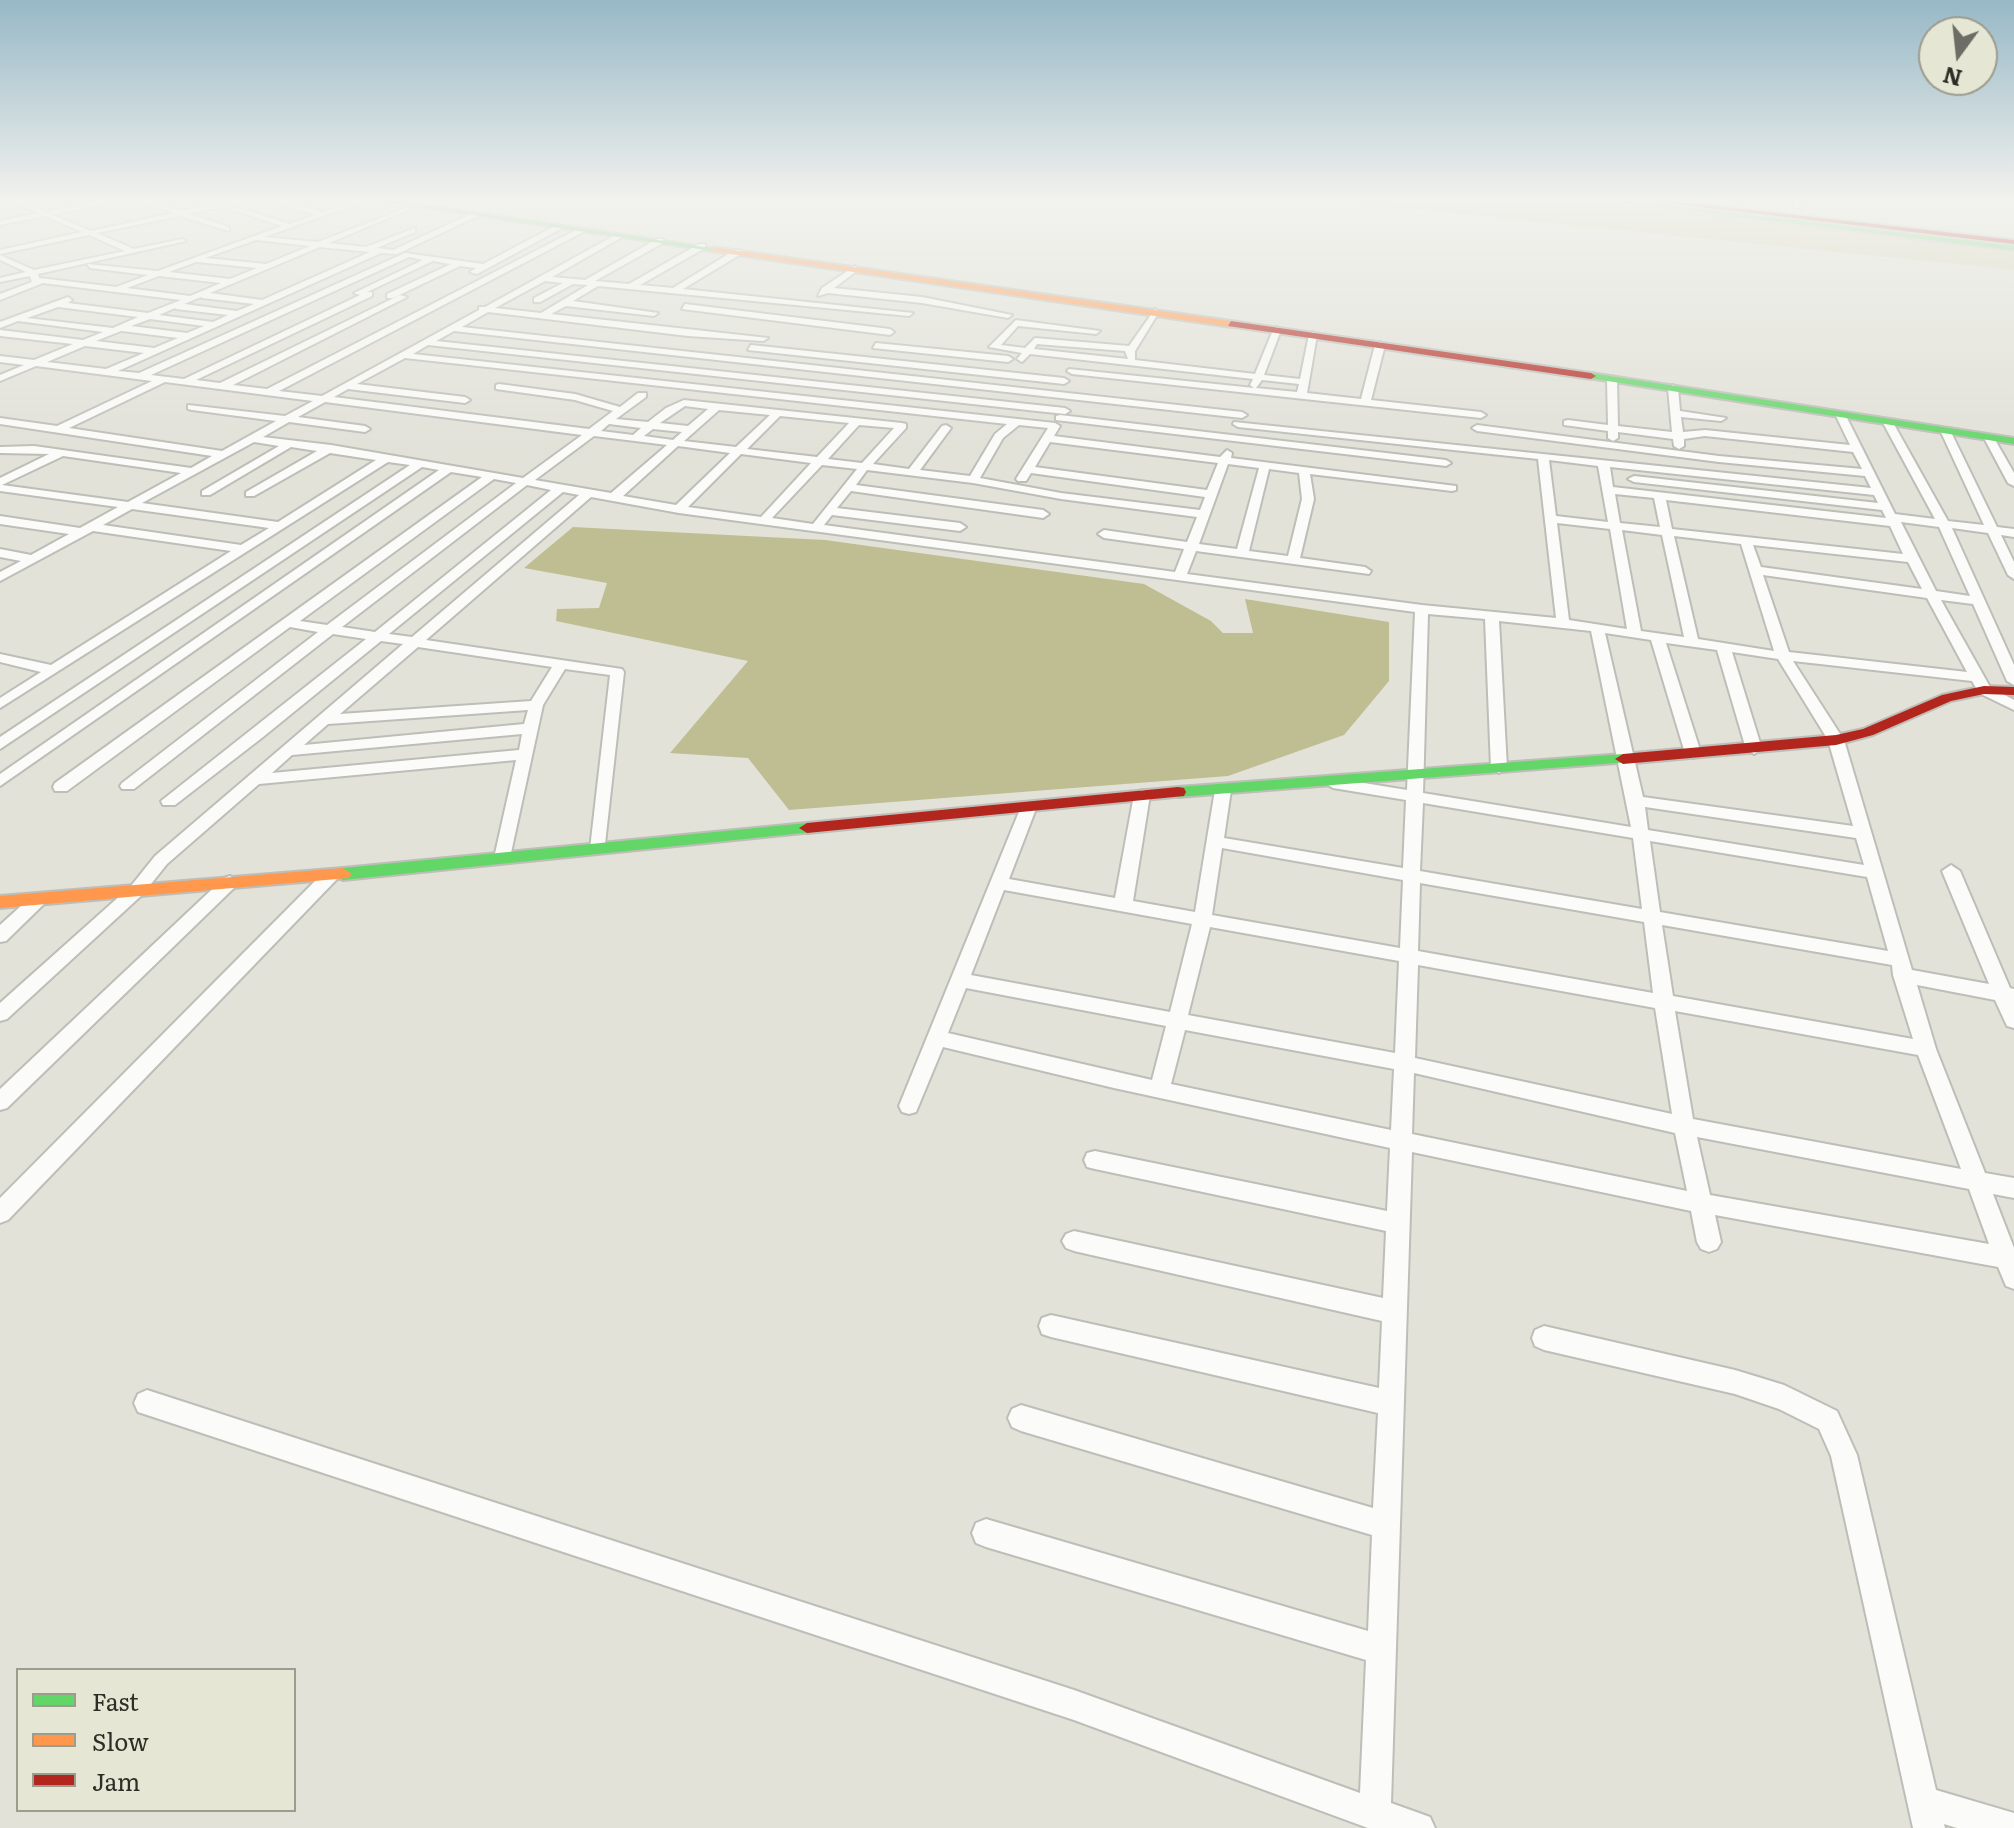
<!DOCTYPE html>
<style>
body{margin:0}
#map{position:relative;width:2014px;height:1828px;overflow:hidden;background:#e2e2d9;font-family:Literata,serif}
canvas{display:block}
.legend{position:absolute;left:16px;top:1668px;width:280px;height:144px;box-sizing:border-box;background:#e6e6d5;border:2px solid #9c9c8f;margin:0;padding:10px 14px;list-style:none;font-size:24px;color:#2e2e27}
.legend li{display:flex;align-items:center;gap:16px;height:40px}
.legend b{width:40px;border:2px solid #9c9c8f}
.north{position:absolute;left:1918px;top:16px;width:80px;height:80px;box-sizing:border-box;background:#e6e6d5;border:2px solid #9c9c8f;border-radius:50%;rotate:195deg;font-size:22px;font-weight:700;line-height:32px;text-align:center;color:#2e2e27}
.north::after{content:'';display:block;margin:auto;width:28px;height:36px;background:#6d6d65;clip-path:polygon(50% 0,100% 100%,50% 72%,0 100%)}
</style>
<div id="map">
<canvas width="2014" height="1828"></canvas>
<ul class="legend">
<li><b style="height:10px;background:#63d668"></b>Fast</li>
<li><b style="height:10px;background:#ff974d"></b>Slow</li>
<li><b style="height:10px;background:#b3261e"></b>Jam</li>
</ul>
<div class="north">N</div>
</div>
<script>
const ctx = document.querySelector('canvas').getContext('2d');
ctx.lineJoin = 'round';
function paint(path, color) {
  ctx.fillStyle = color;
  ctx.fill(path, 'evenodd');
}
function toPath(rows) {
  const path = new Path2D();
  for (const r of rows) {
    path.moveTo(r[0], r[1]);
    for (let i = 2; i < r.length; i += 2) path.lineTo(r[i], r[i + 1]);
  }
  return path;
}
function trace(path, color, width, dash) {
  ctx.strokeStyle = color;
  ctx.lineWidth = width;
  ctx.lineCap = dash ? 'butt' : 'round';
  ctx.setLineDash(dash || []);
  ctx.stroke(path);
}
const green = toPath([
 [1311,199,1576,199,2014,250,2014,270]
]);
const water = toPath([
 [573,527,825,540,1144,584,1211,621,1223,633,1253,633,1245,599,1389,622,1389,681,1344,735,1228,776,789,810,748,758,670,753,748,661,556,621,557,609,599,608,607,583,524,568]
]);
const street = toPath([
 [8,199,17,199,46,212,109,199,124,199,53,215,91,231,173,213,135,199,145,199,181,211,238,199,252,199,230,205,289,224,315,215,264,199,276,199,323,212,361,199,371,199,264,237,318,242,412,206,412,208,329,243,366,247,415,228,415,232,377,248,393,250,473,213,480,215,397,254,381,253,118,371,139,373,405,253,483,264,557,225,564,227,477,274,470,272,476,268,460,266,393,298,387,298,387,294,451,264,433,261,367,292,372,292,372,296,196,380,220,383,400,295,407,297,233,385,267,389,580,228,587,230,279,391,322,396,479,310,479,307,485,307,617,234,624,236,552,277,585,280,657,239,663,239,663,243,595,281,629,284,699,244,705,244,705,248,640,285,673,288,735,250,741,250,741,254,683,289,913,313,909,316,598,286,573,301,658,313,654,316,566,306,551,314,768,338,763,341,688,336,488,312,462,327,1242,412,1247,415,1242,418,454,331,436,341,1065,408,1070,411,1065,414,428,345,413,354,1055,423,1060,426,1054,436,1220,457,1227,450,1232,453,1231,458,1456,486,1456,490,1452,491,1310,474,1314,499,1300,558,1365,567,1371,571,1369,574,1196,551,1187,574,1422,605,1556,618,1538,459,1238,427,1233,424,1234,422,1871,488,1865,476,1719,462,1477,431,1472,428,1477,425,1719,456,1862,469,1853,452,1705,436,1684,439,1684,446,1679,449,1674,446,1673,439,1618,432,1618,438,1613,441,1608,438,1608,431,1564,425,1564,421,1568,420,1608,425,1607,379,1612,376,1617,379,1618,426,1672,432,1668,388,1673,385,1678,388,1680,411,1726,418,1721,421,1681,417,1683,432,1705,430,1850,445,1835,414,1844,412,1895,514,1935,519,1882,421,1891,419,1948,521,1984,525,1940,430,1949,428,1997,527,2014,529,2014,537,2001,535,2014,562,2014,579,2008,575,1988,533,1952,528,2014,665,2014,685,2007,681,1973,604,1941,600,1990,687,2014,700,2014,710,1979,693,1972,681,1793,661,1844,740,1912,970,1989,984,1942,871,1951,865,1960,871,2010,988,2014,989,2014,1028,2007,1026,1995,1000,1917,985,1936,1049,1985,1173,2014,1178,2014,1198,1993,1194,2014,1248,2014,1289,2006,1286,1998,1267,1715,1215,1721,1242,1717,1249,1709,1252,1701,1249,1697,1242,1691,1211,1412,1152,1391,1803,1430,1817,1435,1828,1368,1828,1074,1720,138,1412,134,1403,138,1394,147,1390,1074,1690,1360,1793,1366,1660,986,1547,976,1543,972,1533,976,1523,986,1519,1368,1631,1372,1535,1021,1431,1012,1427,1008,1418,1012,1409,1021,1405,1373,1508,1378,1413,1051,1337,1042,1334,1039,1326,1042,1318,1051,1315,1379,1388,1382,1321,1074,1251,1066,1248,1062,1241,1066,1234,1074,1231,1383,1298,1386,1231,1095,1169,1087,1167,1084,1160,1087,1153,1095,1151,1387,1211,1390,1148,1114,1088,943,1047,916,1112,909,1114,902,1112,899,1106,1023,802,1035,802,1037,806,1009,879,1115,898,1134,795,1142,790,1148,791,1150,795,1133,901,1195,912,1215,790,1223,785,1231,790,1224,838,1403,868,1406,800,1333,788,1325,783,1333,778,1407,790,1415,612,679,513,591,497,426,640,622,669,624,672,604,853,592,853,590,849,610,675,565,669,543,705,509,862,497,862,494,858,516,760,259,784,167,864,143,894,7,1019,0,1021,0,1003,131,886,155,856,403,644,381,641,263,737,175,805,163,805,161,801,366,639,333,634,134,789,122,789,120,786,122,783,318,632,290,627,67,791,55,791,53,787,55,783,482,477,451,472,0,786,0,774,439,470,422,467,0,749,0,737,410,465,388,462,0,708,0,698,41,672,0,662,0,654,51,665,231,551,93,531,0,581,0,572,21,561,0,557,0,549,31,555,69,534,0,524,0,516,80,528,118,507,0,491,0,478,49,454,0,453,0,447,34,446,191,468,212,456,0,424,0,418,57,426,152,381,36,366,0,381,0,375,24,365,0,362,0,356,34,360,73,344,0,336,0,330,83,340,103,332,18,321,0,328,0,322,68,297,72,300,68,303,148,313,181,300,43,283,0,300,0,294,32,282,30,276,0,282,0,278,26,272,0,260,0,255,34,270,125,251,89,235,0,254,0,250,82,232,45,216,0,225,0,221,38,213,8,199],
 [222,207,282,226,158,271,87,264,90,268,148,275,116,287,39,278,38,274,186,241,182,239,134,249,97,233,180,216,229,231,229,227,189,214,222,207],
 [256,240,310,246,266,264,205,258,256,240],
 [320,247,370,252,262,300,210,293,320,247],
 [409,257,423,260,354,293,360,295,184,379,151,375,409,257],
 [196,262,197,262,257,268,230,279,169,272,196,262],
 [159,276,221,283,190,296,127,288,159,276],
 [545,281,563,283,534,298,534,302,540,302,573,284,588,285,541,313,495,308,545,281],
 [201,297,202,298,254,304,237,311,184,304,201,297],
 [58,307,138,317,113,328,27,318,58,307],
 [175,308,176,309,228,315,213,322,159,315,175,308],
 [150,319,204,326,187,333,131,326,150,319],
 [121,331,122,331,178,338,154,348,96,341,121,331],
 [85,346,144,353,106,369,47,362,85,346],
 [405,358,1007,424,995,434,970,476,920,470,951,428,946,425,942,426,909,469,873,464,906,428,906,424,902,423,684,400,666,408,648,422,616,419,646,397,646,393,638,393,620,407,575,394,499,384,496,385,496,389,575,400,613,411,589,429,334,397,348,389,465,403,470,400,465,397,357,384,405,358],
 [165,382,313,401,285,416,188,405,188,409,192,410,276,421,222,451,69,428,165,382],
 [325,402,582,435,523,478,331,445,263,437,289,422,365,432,370,429,365,426,298,417,325,402],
 [685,406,708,409,688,426,660,423,685,406],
 [719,410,770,415,736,447,684,441,719,410],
 [780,416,849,423,817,457,747,449,780,416],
 [609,424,641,428,633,435,601,431,609,424],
 [859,425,894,428,862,463,828,459,859,425],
 [1019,425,1048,428,1016,479,1018,481,1026,481,1031,473,1205,497,1200,510,1061,493,980,478,1003,438,1019,425],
 [653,429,682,432,673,440,644,436,653,429],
 [594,436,635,441,667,445,611,493,535,480,594,436],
 [254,442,279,446,202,491,202,495,210,495,291,447,317,451,246,492,246,496,254,496,330,453,376,460,278,522,142,503,254,442],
 [1050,442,1218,463,1207,490,1035,467,1050,442],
 [678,446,730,453,676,505,623,496,678,446],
 [741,454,811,463,761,517,688,507,741,454],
 [63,456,181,473,128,502,2,485,63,456],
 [1549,460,1598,466,1608,522,1556,516,1549,460],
 [1228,464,1259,468,1237,549,1199,544,1228,464],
 [822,465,857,469,813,524,772,518,822,465],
 [1610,467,1874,495,1878,503,1634,476,1628,479,1634,482,1882,510,1886,518,1613,487,1610,467],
 [1269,469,1299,473,1302,499,1288,556,1249,551,1269,469],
 [867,470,973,483,1061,499,1197,517,1187,542,1104,530,1098,534,1104,538,1184,549,1175,572,824,525,832,515,960,531,966,527,960,523,837,508,851,491,1043,518,1049,514,1043,510,856,485,867,470],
 [494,479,516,483,327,625,300,621,494,479],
 [527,485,551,490,375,632,342,627,527,485],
 [563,492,579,495,412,637,389,634,563,492],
 [1615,494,1654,498,1660,527,1620,523,1615,494],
 [1666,500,1890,526,1903,554,1672,529,1666,500],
 [132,509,269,528,241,545,103,525,132,509],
 [1901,522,1939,527,1970,596,1936,591,1901,522],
 [1557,523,1610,529,1627,629,1569,620,1557,523],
 [1622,530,1662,535,1684,637,1641,631,1622,530],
 [1674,536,1741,544,1774,651,1698,639,1674,536],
 [1753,545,1908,562,1922,589,1761,567,1753,545],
 [1763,575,1927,598,1967,672,1789,652,1763,575],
 [1428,614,1485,619,1491,768,1499,773,1507,768,1499,621,1591,631,1631,827,1423,793,1428,614],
 [1605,633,1651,640,1685,753,1693,758,1701,753,1666,643,1717,650,1746,749,1754,754,1762,749,1732,652,1778,659,1828,740,1853,826,1643,797,1605,633],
 [418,647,552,667,531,701,340,714,418,647],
 [528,710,524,724,304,745,328,724,528,710],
 [522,734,519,750,272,773,292,755,522,734],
 [1423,803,1633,838,1642,909,1420,871,1423,803],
 [1645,807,1856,838,1864,865,1648,830,1645,807],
 [1650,841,1867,877,1888,951,1660,912,1650,841],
 [1222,848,1403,880,1400,948,1212,915,1222,848],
 [1420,883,1644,922,1653,993,1418,951,1420,883],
 [1004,890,1192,924,1170,1012,971,975,1004,890],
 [1662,925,1892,965,1893,975,1913,1039,1673,996,1662,925],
 [1210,927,1399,961,1395,1053,1188,1015,1210,927],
 [1418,965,1655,1008,1672,1114,1415,1058,1418,965],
 [966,988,1166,1026,1152,1080,948,1033,966,988],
 [1675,1011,1918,1055,1961,1169,1693,1119,1675,1011],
 [1185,1030,1394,1069,1391,1130,1171,1084,1185,1030],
 [1414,1073,1675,1133,1687,1191,1412,1134,1414,1073],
 [1697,1137,1969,1189,1989,1244,1710,1195,1697,1137],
 [1795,199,1801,199,1799,208,1793,207,1795,199],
 [855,266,858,270,834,288,922,297,1012,315,1008,318,922,303,828,293,818,296,822,288,855,266],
 [685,304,890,329,894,332,890,335,682,309,685,304],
 [1155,309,1159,312,1135,351,1135,360,1255,374,1273,330,1277,327,1281,330,1264,375,1300,379,1309,335,1313,332,1317,335,1307,393,1361,399,1375,345,1380,342,1385,345,1371,400,1481,412,1486,415,1481,418,1072,374,1067,371,1069,369,1254,388,1250,385,1253,379,1030,354,1022,362,1017,359,1022,353,989,347,1016,320,1100,331,1096,334,1018,326,1001,345,1025,348,1035,338,1129,346,1155,309],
 [1037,344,1125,351,1128,359,1034,349,1037,344],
 [1262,380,1299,384,1297,392,1256,388,1262,380],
 [876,343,1008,356,1013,359,1008,362,873,348,876,343],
 [751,345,1064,378,1069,381,1064,384,748,350,751,345],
 [1060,415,1446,460,1451,463,1446,466,1056,420,1056,416,1060,415],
 [1989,435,1994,438,2014,473,2014,486,2008,483,1984,438,1989,435],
 [331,869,340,875,337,879,8,1220,0,1223,0,1198,325,871,331,869],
 [230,876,239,882,236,886,7,1108,0,1110,0,1089,224,878,230,876],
 [39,893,48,899,45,903,6,941,0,942,0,925,33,895,39,893],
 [1544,1326,1735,1370,1784,1385,1837,1411,1857,1455,1936,1790,2014,1813,2014,1828,1957,1828,1944,1824,1945,1828,1913,1828,1831,1456,1819,1429,1779,1409,1735,1394,1544,1350,1535,1346,1532,1338,1535,1330,1544,1326]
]);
const fast = toPath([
 [367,199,386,199,717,249,713,251,367,199],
 [1593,199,1616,199,2014,246,2014,250,1593,199],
 [1591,373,2014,438,2014,444,1588,378,1588,374,1591,373],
 [1623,754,1631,759,1629,762,1178,797,1170,792,1178,787,1623,754],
 [807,823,815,828,813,832,343,880,334,874,343,868,807,823]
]);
const slow = toPath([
 [713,247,1231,321,1235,324,1231,327,710,251,713,247],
 [343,868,352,874,349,878,0,908,0,896,343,868]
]);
const jam = toPath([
 [1633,199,1656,199,2014,240,2014,244,1633,199],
 [1231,321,1591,373,1596,376,1591,379,1228,326,1231,321],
 [1984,686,2014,687,2014,695,1984,694,1951,701,1873,735,1836,745,1623,764,1615,759,1623,754,1836,735,1863,729,1942,695,1984,686],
 [1178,787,1184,788,1186,792,1184,796,807,833,799,828,807,823,1178,787]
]);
paint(green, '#d3d3b5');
paint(water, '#bebe92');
trace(street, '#bebeb8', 4);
trace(fast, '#bebeb8', 4);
trace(slow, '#bebeb8', 4);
trace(jam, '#bebeb8', 4);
paint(street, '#fbfbf9');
paint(fast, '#63d668');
paint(slow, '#ff974d');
paint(jam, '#b3261e');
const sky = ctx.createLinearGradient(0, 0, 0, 455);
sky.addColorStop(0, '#97b8c6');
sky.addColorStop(0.44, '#f2f2ee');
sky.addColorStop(1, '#f2f2ee00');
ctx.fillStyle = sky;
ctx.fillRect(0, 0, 2014, 455);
</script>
